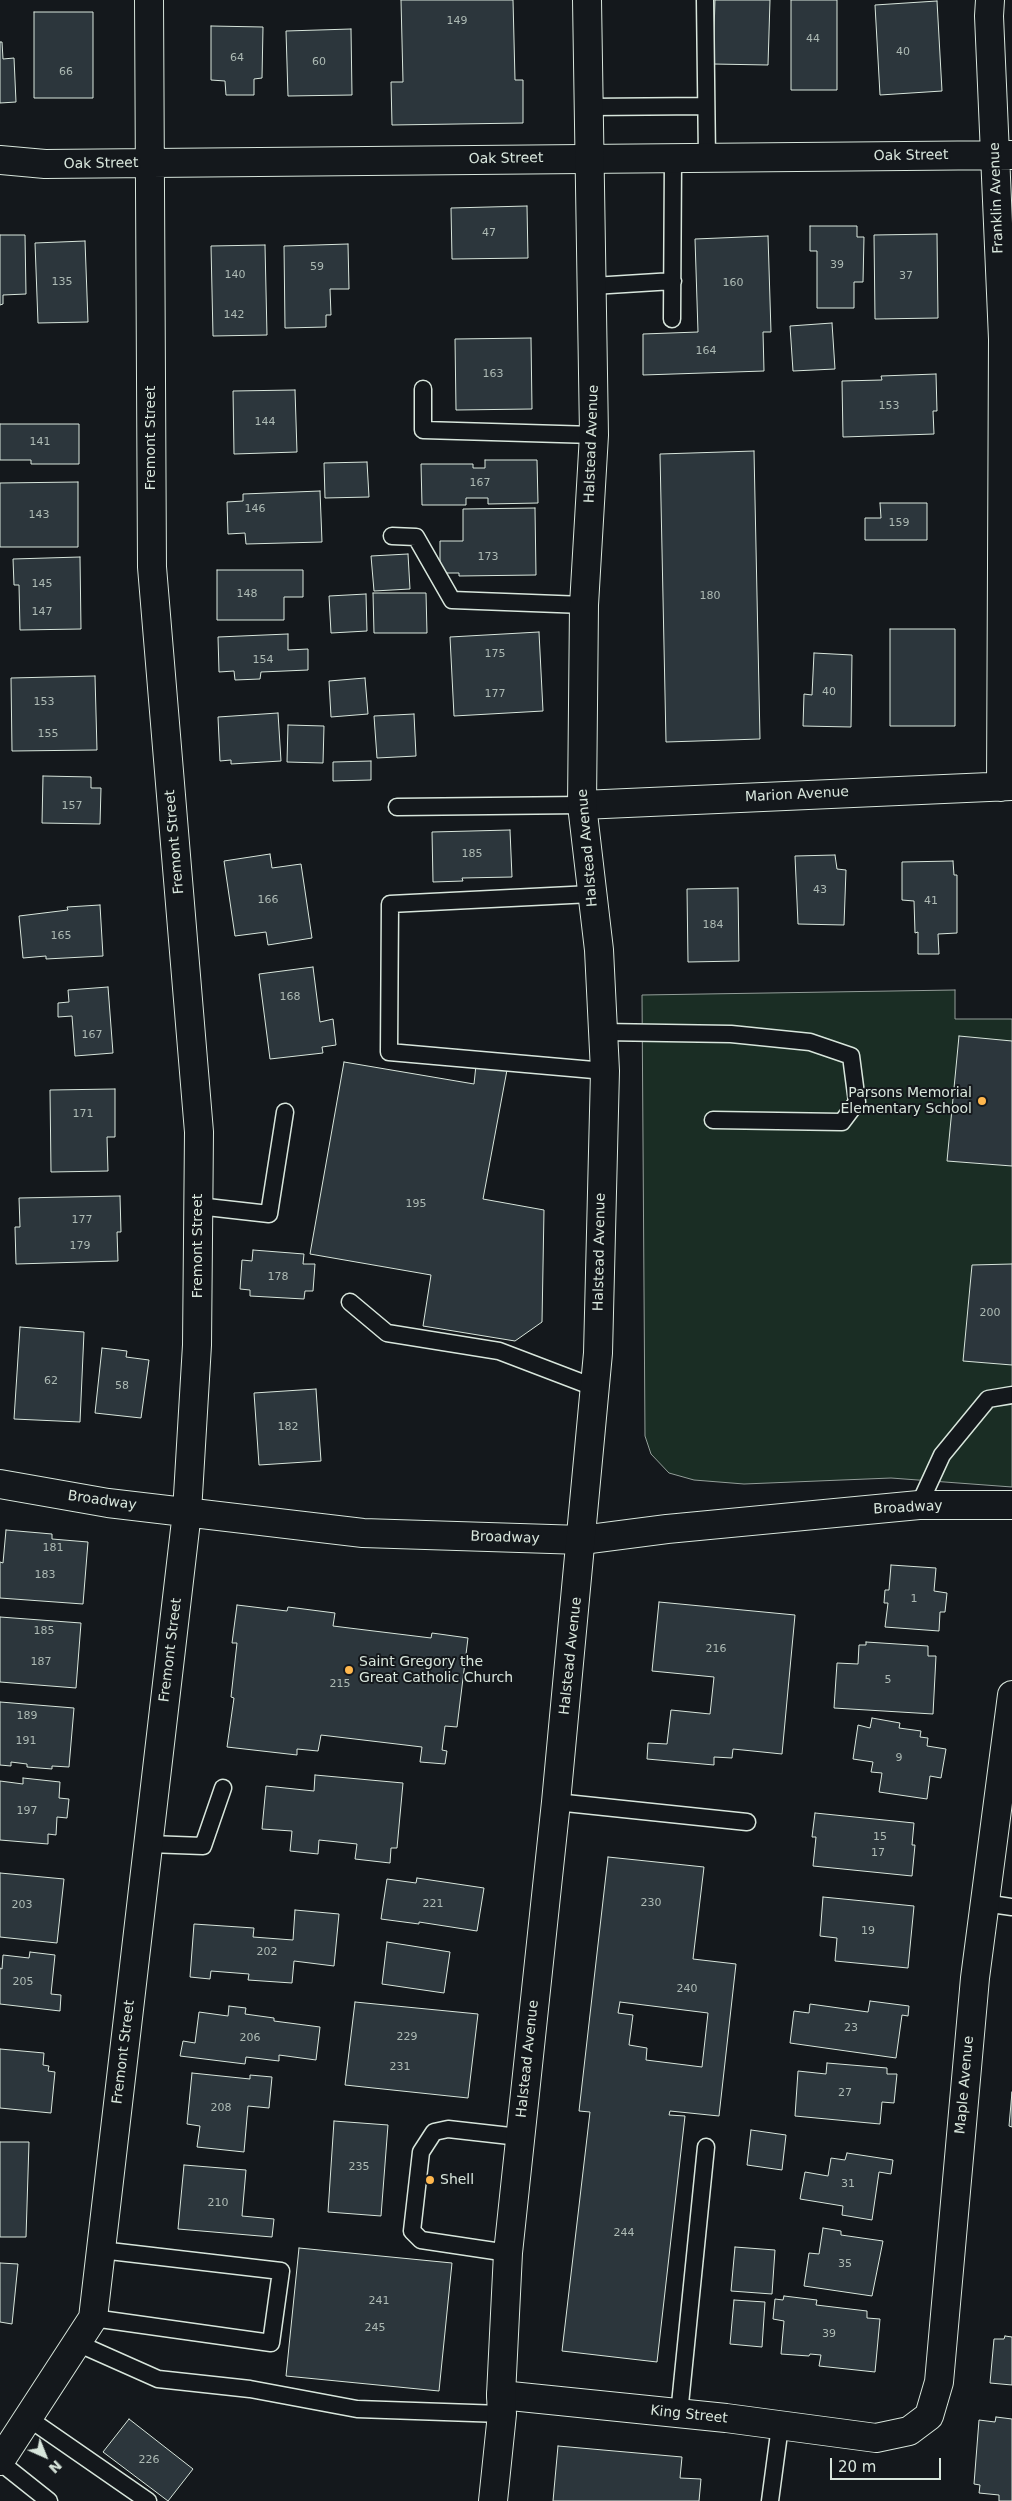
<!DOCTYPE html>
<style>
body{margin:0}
#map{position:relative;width:1012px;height:2501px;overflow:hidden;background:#14181c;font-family:"DejaVu Sans",sans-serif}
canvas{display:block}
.north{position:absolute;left:20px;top:2431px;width:50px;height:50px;-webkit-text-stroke:4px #14181c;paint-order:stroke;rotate:136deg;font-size:14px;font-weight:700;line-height:20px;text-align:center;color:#d8e6dc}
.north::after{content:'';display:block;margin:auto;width:18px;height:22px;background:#d8e6dc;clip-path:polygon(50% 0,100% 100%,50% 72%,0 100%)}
.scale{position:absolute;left:830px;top:2458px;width:111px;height:22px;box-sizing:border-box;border:2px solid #d8e6dc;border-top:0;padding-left:6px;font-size:15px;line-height:18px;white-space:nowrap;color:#d8e6dc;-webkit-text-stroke:4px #14181c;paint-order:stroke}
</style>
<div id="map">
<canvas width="1012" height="2501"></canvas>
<div class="north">N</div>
<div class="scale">20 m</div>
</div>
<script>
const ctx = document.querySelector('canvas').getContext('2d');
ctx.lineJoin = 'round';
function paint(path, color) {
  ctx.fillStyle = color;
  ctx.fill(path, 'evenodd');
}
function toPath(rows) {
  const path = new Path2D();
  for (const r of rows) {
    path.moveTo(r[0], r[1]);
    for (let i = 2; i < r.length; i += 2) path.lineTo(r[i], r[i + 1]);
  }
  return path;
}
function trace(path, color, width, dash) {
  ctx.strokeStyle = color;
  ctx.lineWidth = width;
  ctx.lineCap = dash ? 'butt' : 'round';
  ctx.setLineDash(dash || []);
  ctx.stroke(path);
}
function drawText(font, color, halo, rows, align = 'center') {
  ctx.font = font + ' "DejaVu Sans",sans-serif';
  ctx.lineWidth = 4;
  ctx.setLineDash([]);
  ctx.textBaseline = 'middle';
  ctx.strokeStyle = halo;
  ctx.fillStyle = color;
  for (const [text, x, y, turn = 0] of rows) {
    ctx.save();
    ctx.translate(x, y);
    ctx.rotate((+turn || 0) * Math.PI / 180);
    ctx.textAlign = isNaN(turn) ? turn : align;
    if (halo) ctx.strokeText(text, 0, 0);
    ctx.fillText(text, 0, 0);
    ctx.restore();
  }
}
const green = toPath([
 [955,990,955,1019,1012,1019,1012,1487,891,1478,744,1484,694,1480,669,1473,651,1454,645,1436,642,995,955,990]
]);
const building = toPath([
 [401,0,513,0,515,80,523,80,523,123,392,125,391,82,403,82,401,0],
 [715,0,770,0,768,65,713,64,715,0],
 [791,0,837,0,837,90,791,90,791,0],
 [937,1,942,91,880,95,875,5,937,1],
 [34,12,93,12,93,98,34,98,34,12],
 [211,26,263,27,262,78,254,79,254,95,226,95,225,81,211,80,211,26],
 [351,29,352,95,288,96,286,31,351,29],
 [0,42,2,42,3,59,14,58,16,102,0,103,0,42],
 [527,206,528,258,452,259,451,208,527,206],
 [810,226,857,226,857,237,864,237,863,282,854,282,854,308,817,308,817,251,810,251,810,226],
 [937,234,938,318,875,319,874,235,937,234],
 [0,235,25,235,26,294,3,295,3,304,0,305,0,235],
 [768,236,771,332,763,332,764,371,643,375,643,334,698,332,695,239,768,236],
 [85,241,88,322,38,323,35,243,85,241],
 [348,244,349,289,330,289,331,315,326,315,326,327,285,328,284,246,348,244],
 [265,245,267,335,213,336,211,246,265,245],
 [832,323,835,369,793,371,790,326,832,323],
 [531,338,532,409,456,410,455,339,531,338],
 [936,374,937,411,933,411,934,434,843,437,842,381,882,380,881,376,936,374],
 [295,390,297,452,234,454,233,391,295,390],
 [0,424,79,424,79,464,31,464,31,460,0,460,0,424],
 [754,451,760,739,666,742,660,454,754,451],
 [485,460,537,460,538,503,488,504,488,498,466,498,466,505,422,505,421,464,473,464,473,468,485,468,485,460],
 [367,462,369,497,325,498,324,463,367,462],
 [78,482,78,547,0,547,0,483,78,482],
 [320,491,322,542,246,544,245,533,228,534,227,502,243,501,243,494,320,491],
 [880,503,927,503,927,540,865,540,865,518,881,518,880,503],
 [535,508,536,575,459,576,459,573,440,573,440,541,463,541,463,509,535,508],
 [408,554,410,589,374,591,371,556,408,554],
 [80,557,81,629,20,630,19,585,14,585,13,559,80,557],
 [217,570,303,570,303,597,284,597,284,620,217,620,217,570],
 [373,593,426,593,427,633,374,633,373,593],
 [366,594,367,631,331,633,329,596,366,594],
 [890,629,955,629,955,726,890,726,890,629],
 [539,632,543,711,454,716,450,637,539,632],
 [288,634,288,650,308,649,308,670,261,672,260,679,235,680,234,671,219,672,218,637,288,634],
 [814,653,852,655,851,727,803,726,804,694,812,695,814,653],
 [95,676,97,750,12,751,11,678,95,676],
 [365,678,368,714,331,717,329,681,365,678],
 [278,713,281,761,231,764,231,760,220,761,218,717,278,713],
 [414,714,416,756,377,758,374,716,414,714],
 [288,725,324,726,323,763,287,762,288,725],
 [371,761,371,780,333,781,333,762,371,761],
 [43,776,91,777,91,788,101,788,100,824,42,823,43,776],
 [510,830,512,877,462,878,463,881,433,882,432,832,510,830],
 [270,854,272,868,301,864,312,938,268,945,266,932,235,936,224,861,270,854],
 [835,855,837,869,846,870,844,925,798,924,795,856,835,855],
 [953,861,954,875,957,875,957,933,938,934,939,954,918,954,918,932,915,933,914,901,902,900,902,862,953,861],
 [738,888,739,961,688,962,687,889,738,888],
 [100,905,103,956,46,959,46,956,23,958,19,916,68,910,67,907,100,905],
 [313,967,320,1022,333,1019,336,1045,322,1047,323,1053,270,1059,259,974,313,967],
 [108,987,113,1053,75,1056,72,1016,58,1017,58,1003,69,1002,68,990,108,987],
 [959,1036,1012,1041,1012,1166,947,1161,959,1036],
 [344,1062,474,1084,476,1065,507,1070,483,1199,544,1210,542,1322,515,1341,423,1326,431,1275,310,1254,344,1062],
 [115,1089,115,1137,107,1137,108,1171,51,1172,50,1090,115,1089],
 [120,1196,121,1232,117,1232,118,1261,16,1264,15,1227,20,1227,19,1198,120,1196],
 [253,1250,304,1254,303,1264,315,1264,313,1291,305,1291,304,1299,250,1296,250,1290,240,1289,242,1260,252,1261,253,1250],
 [1012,1264,1012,1365,963,1361,972,1265,1012,1264],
 [20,1327,84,1332,80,1422,14,1419,20,1327],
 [102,1348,127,1351,126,1357,149,1360,141,1418,95,1413,102,1348],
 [316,1389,321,1461,259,1465,254,1393,316,1389],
 [6,1530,52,1534,52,1539,88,1542,83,1604,0,1598,0,1562,3,1563,6,1530],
 [891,1565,936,1568,934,1591,947,1593,945,1612,940,1612,939,1631,885,1627,888,1603,884,1603,885,1590,889,1590,891,1565],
 [659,1602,795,1615,782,1754,733,1749,732,1758,714,1757,714,1765,647,1759,648,1743,667,1744,671,1710,710,1714,714,1677,652,1671,659,1602],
 [237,1605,287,1611,288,1607,335,1613,333,1626,431,1638,432,1633,468,1638,457,1727,445,1726,442,1750,447,1751,445,1764,420,1762,422,1747,321,1735,318,1751,297,1749,297,1755,227,1747,234,1698,231,1697,237,1643,232,1643,237,1605],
 [0,1617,81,1623,76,1688,0,1682,0,1617],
 [866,1642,928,1646,928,1656,936,1656,933,1714,834,1708,837,1663,858,1664,859,1645,866,1645,866,1642],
 [0,1702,74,1708,69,1767,52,1766,52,1769,27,1767,27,1764,11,1762,11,1766,0,1765,0,1702],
 [872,1718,900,1723,899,1728,921,1731,920,1737,928,1738,927,1746,946,1749,941,1778,930,1776,927,1799,879,1792,882,1773,871,1772,873,1762,853,1759,858,1725,870,1728,872,1718],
 [315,1775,403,1783,397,1848,391,1848,390,1863,355,1859,357,1844,319,1840,318,1854,290,1851,292,1831,262,1829,266,1786,314,1791,315,1775],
 [23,1778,60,1782,59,1798,69,1799,67,1818,57,1817,56,1835,48,1834,48,1844,0,1840,0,1781,23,1784,23,1778],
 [815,1813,914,1823,912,1845,915,1845,912,1876,813,1866,816,1837,812,1837,815,1813],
 [608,1857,704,1867,693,1959,736,1964,719,2116,670,2111,669,2115,685,2116,657,2362,562,2351,590,2112,579,2111,608,1857],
 [620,2002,708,2013,702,2067,646,2060,647,2048,629,2045,633,2015,618,2013,620,2002],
 [0,1873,64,1879,57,1943,0,1937,0,1873],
 [417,1878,484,1888,477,1931,419,1922,419,1924,381,1919,387,1879,416,1883,417,1878],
 [823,1897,914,1906,908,1968,835,1961,837,1938,820,1936,823,1897],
 [295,1910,339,1914,334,1966,294,1961,292,1983,248,1980,249,1974,211,1971,210,1979,190,1977,194,1924,254,1928,253,1937,293,1940,295,1910],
 [387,1942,450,1952,444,1993,382,1984,387,1942],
 [30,1952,55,1955,51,1994,61,1995,60,2011,0,2004,0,1968,2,1969,3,1955,29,1958,30,1952],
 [870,2001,909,2006,908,2016,902,2015,896,2058,790,2043,794,2011,809,2013,810,2004,868,2012,870,2001],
 [355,2002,478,2014,468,2098,345,2085,355,2002],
 [229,2006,246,2008,245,2014,274,2018,274,2021,320,2027,316,2060,279,2055,279,2061,246,2057,245,2064,180,2056,183,2041,195,2043,199,2012,228,2016,229,2006],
 [0,2049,44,2053,43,2065,49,2066,48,2071,55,2072,51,2113,0,2108,0,2049],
 [827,2063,887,2068,887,2074,897,2074,894,2103,882,2102,880,2124,795,2116,798,2071,826,2074,827,2063],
 [192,2073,250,2079,250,2075,272,2077,269,2108,248,2106,244,2152,197,2147,200,2126,187,2124,192,2073],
 [1012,2092,1012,2127,1009,2126,1012,2092],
 [334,2121,388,2125,381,2216,328,2212,334,2121],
 [751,2130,786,2135,782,2170,747,2165,751,2130],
 [0,2142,29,2142,26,2237,0,2237,0,2142],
 [847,2153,893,2160,891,2174,879,2172,872,2220,842,2215,843,2206,800,2199,805,2172,828,2176,831,2158,845,2160,847,2153],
 [184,2165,246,2170,242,2216,274,2219,272,2237,178,2229,184,2165],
 [823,2228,841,2231,841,2235,883,2241,872,2296,804,2286,809,2253,819,2254,823,2228],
 [735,2247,775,2250,772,2294,731,2291,735,2247],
 [299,2248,452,2263,439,2391,286,2376,299,2248],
 [0,2263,18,2264,12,2324,0,2322,0,2263],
 [784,2296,817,2300,816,2305,867,2311,867,2318,880,2319,875,2372,819,2366,821,2355,810,2354,809,2356,781,2354,784,2321,773,2319,775,2299,783,2300,784,2296],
 [734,2300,765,2302,762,2347,730,2344,734,2300],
 [1005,2336,1012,2337,1012,2385,990,2383,994,2339,1004,2339,1005,2336],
 [996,2417,1012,2419,1012,2501,999,2501,999,2495,979,2493,980,2485,974,2484,979,2420,995,2422,996,2417],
 [129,2419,193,2469,168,2501,103,2452,129,2419],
 [558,2446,682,2457,680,2478,701,2479,699,2501,553,2501,558,2446]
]);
const service = toPath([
 [705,0,707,158],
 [588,107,706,106],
 [593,286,673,281],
 [672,319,673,159],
 [423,389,423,430,594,435],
 [392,536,416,537,452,600,584,605],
 [397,807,582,805],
 [591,894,390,904,389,1052,605,1071],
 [602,1032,731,1034,810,1042,851,1056,857,1102,842,1122,713,1120],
 [198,1206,269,1214,285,1112],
 [350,1302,387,1333,499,1351,596,1388],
 [919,1505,942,1455,988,1399,1012,1395],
 [556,1802,747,1822],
 [149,1844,203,1846,223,1788],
 [984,1903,1012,1907],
 [508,2253,421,2240,412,2231,421,2152,434,2132,448,2129,519,2137],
 [93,2318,271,2343,281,2271,101,2250],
 [77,2343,158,2379,250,2389,357,2409,502,2414],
 [679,2414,706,2147],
 [28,2418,148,2501],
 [0,2462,49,2501],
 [770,2501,780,2426]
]);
const minor = toPath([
 [990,0,989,16,1003,339,1001,787],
 [0,160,45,164,1012,155],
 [582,805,1012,786],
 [0,1484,108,1503,363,1533,582,1540,667,1529,919,1505,1012,1505],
 [501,2395,726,2418,876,2438,909,2431,929,2416,939,2382,975,1978,1012,1695],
 [0,2461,93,2318,187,1512,197,1345,199,1132,152,567,149,0]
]);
const tertiary = toPath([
 [493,2501,502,2414,501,2395,508,2253,556,1802,598,1353,605,1071,599,950,582,805,584,605,594,435,587,0]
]);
const markers = [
 [982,1101,5,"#ffb74d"],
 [349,1670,5,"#ffb74d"],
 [430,2180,5,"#ffb74d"]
];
const numberNames = [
 ["149",457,21],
 ["44",813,39],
 ["40",903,52],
 ["64",237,58],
 ["60",319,62],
 ["66",66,72],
 ["47",489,233],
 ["39",837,265],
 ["59",317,267],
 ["140",235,275],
 ["37",906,276],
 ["135",62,282],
 ["160",733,283],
 ["142",234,315],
 ["164",706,351],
 ["163",493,374],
 ["153",889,406],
 ["144",265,422],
 ["141",40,442],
 ["167",480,483],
 ["146",255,509],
 ["143",39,515],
 ["159",899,523],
 ["173",488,557],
 ["145",42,584],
 ["148",247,594],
 ["180",710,596],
 ["147",42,612],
 ["175",495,654],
 ["154",263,660],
 ["40",829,692],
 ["177",495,694],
 ["153",44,702],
 ["155",48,734],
 ["157",72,806],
 ["185",472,854],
 ["43",820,890],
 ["166",268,900],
 ["41",931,901],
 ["184",713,925],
 ["165",61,936],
 ["168",290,997],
 ["167",92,1035],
 ["171",83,1114],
 ["195",416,1204],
 ["177",82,1220],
 ["179",80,1246],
 ["178",278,1277],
 ["200",990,1313],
 ["62",51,1381],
 ["58",122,1386],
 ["182",288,1427],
 ["181",53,1548],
 ["183",45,1575],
 ["1",914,1599],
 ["185",44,1631],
 ["216",716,1649],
 ["187",41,1662],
 ["5",888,1680],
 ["215",340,1684],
 ["189",27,1716],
 ["191",26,1741],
 ["9",899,1758],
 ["197",27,1811],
 ["15",880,1837],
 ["17",878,1853],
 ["230",651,1903],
 ["221",433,1904],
 ["203",22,1905],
 ["19",868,1931],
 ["202",267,1952],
 ["205",23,1982],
 ["240",687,1989],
 ["23",851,2028],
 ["229",407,2037],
 ["206",250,2038],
 ["231",400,2067],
 ["27",845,2093],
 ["208",221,2108],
 ["235",359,2167],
 ["31",848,2184],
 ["210",218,2203],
 ["244",624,2233],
 ["35",845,2264],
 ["241",379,2301],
 ["245",375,2328],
 ["39",829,2334],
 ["226",149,2460]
];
const streetNames = [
 ["Oak Street",911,156,-1],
 ["Oak Street",506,159,-1],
 ["Oak Street",101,164,-1],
 ["Franklin Avenue",997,198,-92],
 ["Fremont Street",151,438,-90],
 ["Halstead Avenue",592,444,-88],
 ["Marion Avenue",797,795,-3],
 ["Fremont Street",175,842,-95],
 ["Halstead Avenue",588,848,-95],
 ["Fremont Street",198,1246,-90],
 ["Halstead Avenue",600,1252,-89],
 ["Broadway",102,1501,8],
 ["Broadway",908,1508,-3],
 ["Broadway",505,1538,2],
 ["Fremont Street",171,1650,-83],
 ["Halstead Avenue",571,1656,-84],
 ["Fremont Street",124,2052,-83],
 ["Halstead Avenue",528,2059,-84],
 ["Maple Avenue",965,2085,-85],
 ["King Street",689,2415,6]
];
const poiNames = [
 ["Parsons Memorial",972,1093,"right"],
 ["Elementary School",972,1109,"right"],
 ["Saint Gregory the",359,1662],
 ["Great Catholic Church",359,1678],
 ["Shell",440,2180]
];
paint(green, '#1a2d24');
trace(green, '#939e99', 1);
paint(building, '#2c363c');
trace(building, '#d8e6dc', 1);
trace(service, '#d8e6dc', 19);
trace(minor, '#d8e6dc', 30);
trace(tertiary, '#d8e6dc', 30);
trace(service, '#14181c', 16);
trace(minor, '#14181c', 28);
trace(tertiary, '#14181c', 28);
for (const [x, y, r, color] of markers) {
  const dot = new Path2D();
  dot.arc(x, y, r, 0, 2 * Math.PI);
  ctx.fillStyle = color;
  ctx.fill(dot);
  trace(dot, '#14181c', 2);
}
drawText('11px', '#adbab4', null, numberNames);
drawText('14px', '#d8e6dc', '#14181c', streetNames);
drawText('14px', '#d8e6dc', '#14181c', poiNames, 'left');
</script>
